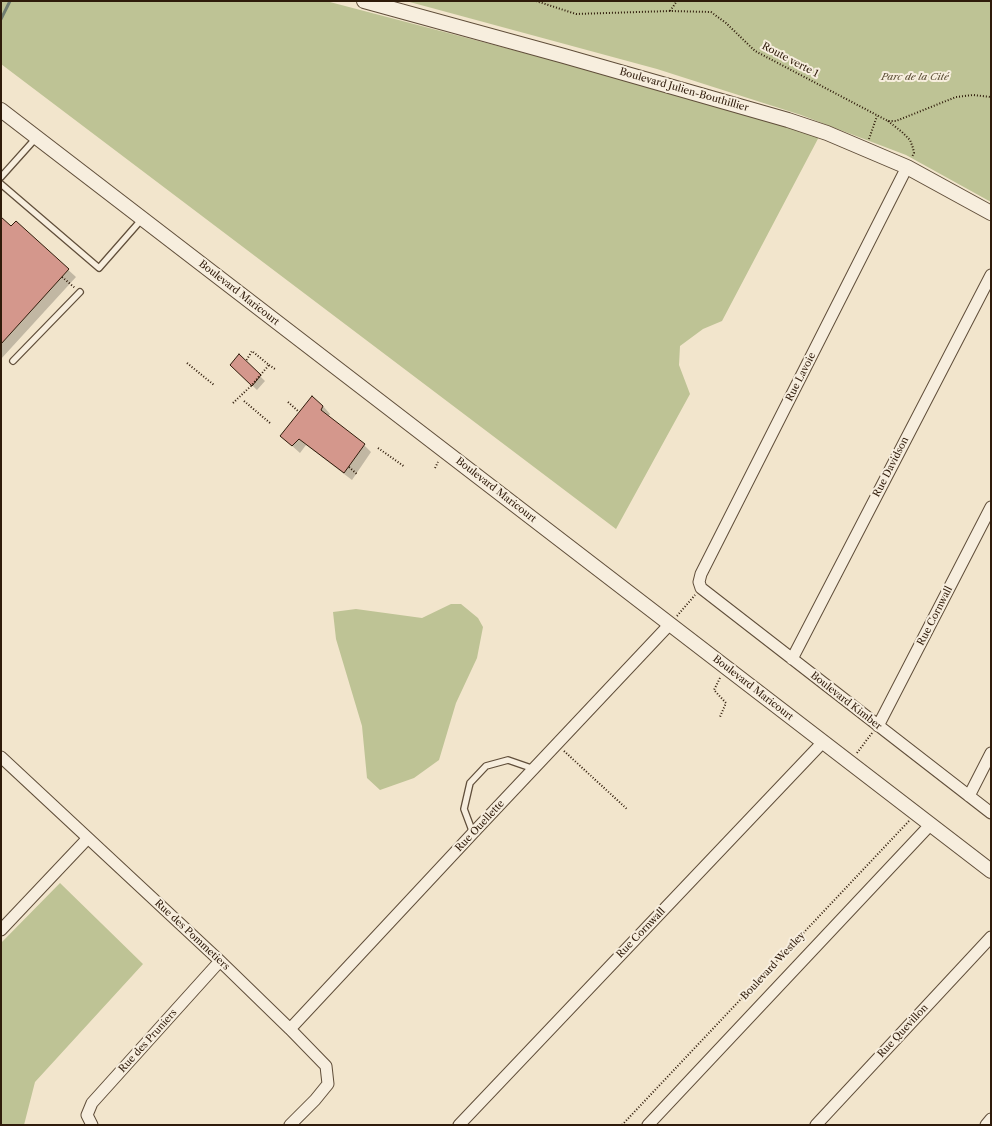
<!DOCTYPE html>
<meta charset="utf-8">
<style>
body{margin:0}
#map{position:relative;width:992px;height:1126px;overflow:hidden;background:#f2e5cc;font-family:"Libre Caslon Text",serif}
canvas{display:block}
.frame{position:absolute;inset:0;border:2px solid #2f1b0a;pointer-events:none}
</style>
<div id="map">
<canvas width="992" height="1126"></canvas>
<div class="frame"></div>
</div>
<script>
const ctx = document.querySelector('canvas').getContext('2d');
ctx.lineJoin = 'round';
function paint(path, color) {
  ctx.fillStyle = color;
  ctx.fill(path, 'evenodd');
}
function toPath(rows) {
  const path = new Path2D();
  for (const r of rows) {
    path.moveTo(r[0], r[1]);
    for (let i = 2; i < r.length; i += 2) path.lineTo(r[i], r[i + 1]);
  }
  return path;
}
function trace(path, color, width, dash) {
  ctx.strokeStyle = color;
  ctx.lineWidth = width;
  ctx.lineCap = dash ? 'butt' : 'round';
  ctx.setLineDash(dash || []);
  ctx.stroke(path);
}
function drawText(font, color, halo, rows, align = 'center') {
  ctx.font = font + ' "Libre Caslon Text",serif';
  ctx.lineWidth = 4;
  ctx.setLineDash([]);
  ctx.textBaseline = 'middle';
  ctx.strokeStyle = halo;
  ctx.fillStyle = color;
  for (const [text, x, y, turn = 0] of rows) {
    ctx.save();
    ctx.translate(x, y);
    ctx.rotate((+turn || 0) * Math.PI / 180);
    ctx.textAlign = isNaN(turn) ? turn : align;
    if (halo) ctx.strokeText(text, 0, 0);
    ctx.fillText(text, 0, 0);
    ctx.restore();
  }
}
const green = toPath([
 [1,1,326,1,578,67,821,133,722,321,703,329,680,346,679,365,690,394,616,529,1,64],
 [406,1,991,1,991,202,906,155,801,115,657,69],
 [451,604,461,604,478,618,483,627,477,658,456,703,439,760,414,778,380,790,367,778,362,726,336,639,333,612,356,609,422,618],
 [60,883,143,964,35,1082,24,1125,1,1125,1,943]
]);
const shadow = toPath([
 [16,222,76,277,1,359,1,224,12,228],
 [239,356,265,381,257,390,231,365],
 [323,406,330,414,328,417,364,445,371,452,352,480,306,445,300,453,281,436]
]);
const stream = toPath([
 [1,19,10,1]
]);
const building = toPath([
 [1,217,11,226,16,221,69,269,1,344,1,217],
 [239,354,261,375,252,386,230,365,239,354],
 [312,396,323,406,321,410,365,444,344,473,299,439,292,446,280,436,312,396]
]);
const path = toPath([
 [536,1,576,14,670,11,711,12,726,23,755,51,888,121,896,121,956,97,973,95,991,97],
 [670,11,677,1],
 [888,121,902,132,910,140,913,148,914,153,912,157],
 [869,139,877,116],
 [62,277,75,288],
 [187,363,214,385],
 [269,365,275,369],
 [244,401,270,423],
 [288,402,299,412],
 [233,403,251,386,269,365,252,351,246,361],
 [378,448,405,467],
 [349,467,358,475],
 [435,468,438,462],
 [677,616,695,595],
 [720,678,714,690,726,703,720,717],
 [564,751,628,810],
 [857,753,872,733],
 [622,1125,909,821]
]);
const service = toPath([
 [1,177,36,138],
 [1,184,99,268,142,219],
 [13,361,80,292],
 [473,833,464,809,470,783,486,766,508,760,534,769]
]);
const minor = toPath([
 [907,167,701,574,699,582,701,588,991,813],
 [792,659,991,275],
 [878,726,991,507],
 [1,757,220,961,290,1029,326,1066,328,1084,315,1100,290,1125],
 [969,796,991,753],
 [1,930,88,838],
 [290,1029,473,833,670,624],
 [92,1125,87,1115,92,1103,220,961],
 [459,1125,823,742],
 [648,1125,931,824],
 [816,1125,991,937],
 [986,1125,991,1119]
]);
const tertiary = toPath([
 [364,1,564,56,788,120,827,133,907,167,991,213],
 [1,110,991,871]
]);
const streetNames = [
 ["Route verte 1",790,60,28],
 ["Boulevard Julien-Bouthillier",684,90,16],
 ["Boulevard Maricourt",239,293,38],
 ["Rue Lavoie",801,377,-63],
 ["Rue Davidson",891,467,-63],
 ["Boulevard Maricourt",496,490,38],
 ["Rue Cornwall",935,616,-63],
 ["Boulevard Maricourt",753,688,38],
 ["Boulevard Kimber",846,701,38],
 ["Rue Ouellette",480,826,-47],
 ["Rue Cornwall",641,933,-46],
 ["Rue des Pommetiers",192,935,43],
 ["Boulevard Westley",773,966,-47],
 ["Rue Quevillon",903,1031,-47],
 ["Rue des Pruniers",148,1041,-48]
];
const parkNames = [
 ["Parc de la Cité",915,77]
];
paint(green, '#bec395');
paint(shadow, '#0003');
trace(stream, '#707d71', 3);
paint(building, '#d4978c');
trace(building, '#2f1b0a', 1);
trace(service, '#604e3a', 8);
trace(minor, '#604e3a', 13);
trace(tertiary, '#604e3a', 16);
trace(path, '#2f1b0a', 2, [1, 2]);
trace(service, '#f7eede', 5.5);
trace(minor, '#f7eede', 11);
trace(tertiary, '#f7eede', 14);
drawText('10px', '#2f1b0a', '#f7eede', streetNames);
drawText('italic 10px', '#5a4d34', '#f7eede', parkNames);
</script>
